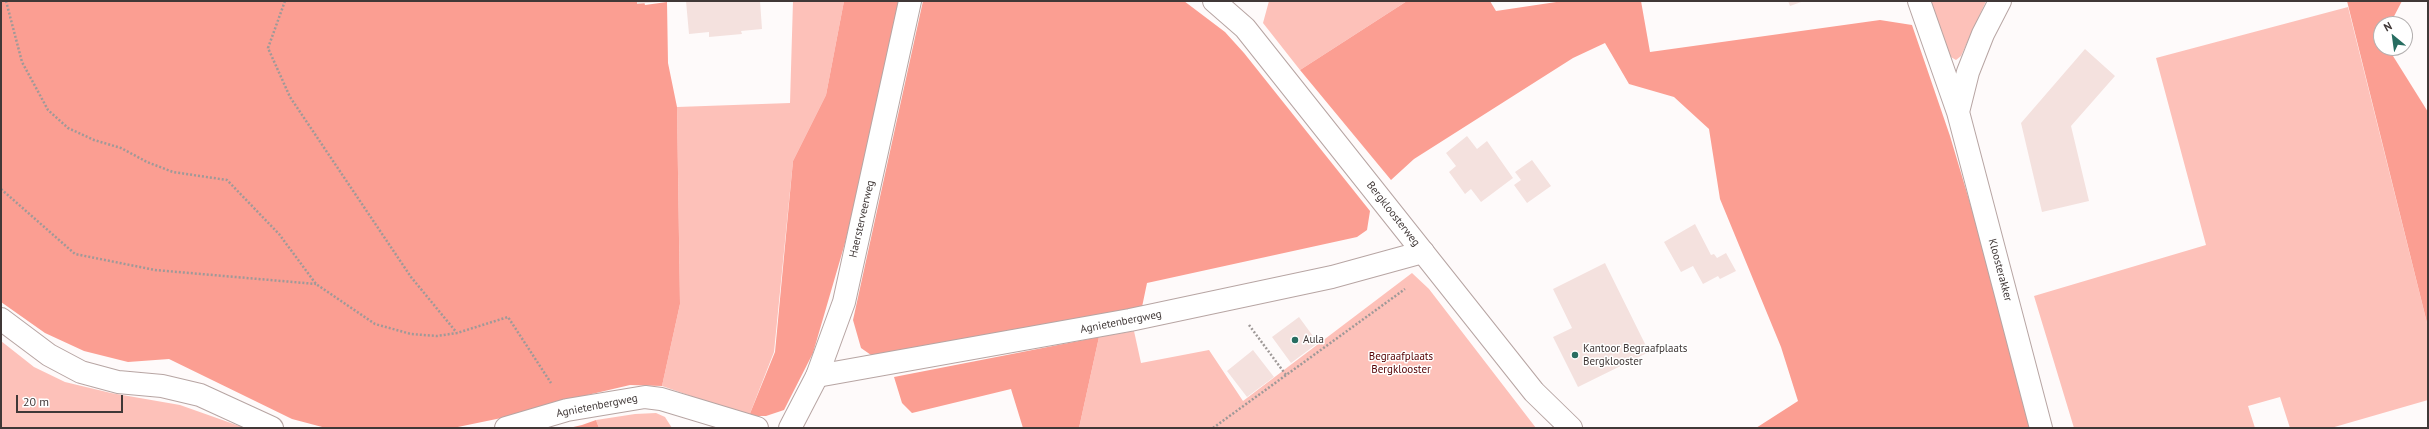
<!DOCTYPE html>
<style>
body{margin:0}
#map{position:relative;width:2429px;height:429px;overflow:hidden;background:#fefafa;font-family:"PT Sans",sans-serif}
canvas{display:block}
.frame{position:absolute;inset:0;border:2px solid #403837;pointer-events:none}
.north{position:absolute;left:2373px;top:16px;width:40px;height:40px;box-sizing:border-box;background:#fff;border:1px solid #b3afaf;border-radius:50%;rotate:331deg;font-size:11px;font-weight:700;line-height:16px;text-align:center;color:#403837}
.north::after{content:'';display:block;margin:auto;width:14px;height:18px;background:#276d61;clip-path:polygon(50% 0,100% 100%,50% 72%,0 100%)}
.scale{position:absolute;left:16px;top:395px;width:107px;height:18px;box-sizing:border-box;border:2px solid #403837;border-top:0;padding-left:5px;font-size:12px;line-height:14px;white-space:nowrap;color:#403837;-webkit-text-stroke:3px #fff;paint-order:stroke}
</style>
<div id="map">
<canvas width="2429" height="429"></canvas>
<div class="frame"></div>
<div class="north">N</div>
<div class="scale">20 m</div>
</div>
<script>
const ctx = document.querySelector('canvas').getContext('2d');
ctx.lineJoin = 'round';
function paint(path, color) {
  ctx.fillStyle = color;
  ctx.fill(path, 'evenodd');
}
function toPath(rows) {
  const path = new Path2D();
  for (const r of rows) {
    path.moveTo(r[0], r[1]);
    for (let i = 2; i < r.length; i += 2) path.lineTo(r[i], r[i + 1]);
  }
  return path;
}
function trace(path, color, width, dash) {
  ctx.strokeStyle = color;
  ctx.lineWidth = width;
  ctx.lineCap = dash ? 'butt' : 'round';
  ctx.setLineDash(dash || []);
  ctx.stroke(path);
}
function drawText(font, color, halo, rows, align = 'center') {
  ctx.font = font + ' "PT Sans",sans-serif';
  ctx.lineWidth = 3;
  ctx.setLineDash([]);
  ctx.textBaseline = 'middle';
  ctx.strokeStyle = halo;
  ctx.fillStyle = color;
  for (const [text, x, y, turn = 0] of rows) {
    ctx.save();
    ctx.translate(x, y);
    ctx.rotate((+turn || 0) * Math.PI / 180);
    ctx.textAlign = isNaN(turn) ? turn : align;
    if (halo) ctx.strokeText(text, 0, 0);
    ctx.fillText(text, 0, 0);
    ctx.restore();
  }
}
const green = toPath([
 [793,1,844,1,826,95,793,161,774,352,749,416,662,386,680,304,677,107,790,103],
 [1269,1,1407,1,1300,70,1263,23],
 [1929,1,1986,1,1961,56,1956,60,1949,56],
 [2348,7,2428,327,2428,400,2331,428,2290,428,2280,397,2248,406,2255,428,2074,428,2034,296,2206,245,2156,58],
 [1412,273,1429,289,1536,428,1079,428,1099,337,1134,331,1141,363,1209,350,1243,401],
 [1,341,34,367,65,382,111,393,180,405,245,428,1,428],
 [656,413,665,417,672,428,599,428,596,420,635,414]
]);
const forest = toPath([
 [1,1,644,1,645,5,667,2,668,63,677,107,680,304,662,386,630,385,579,397,511,416,453,428,326,428,292,419,169,359,128,362,84,351,45,333,1,302],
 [844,1,899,1,876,117,845,243,813,353,784,410,766,416,749,416,775,352,793,161,826,95],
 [923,1,1184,1,1225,32,1244,53,1370,211,1367,230,1357,237,1147,283,1142,307,871,355,861,348,853,320],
 [1407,1,1490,1,1496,11,1563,1,1641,1,1650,52,1880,20,1912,25,1950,136,2037,428,1756,428,1798,401,1781,347,1720,199,1709,129,1674,97,1629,84,1605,43,1573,58,1414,159,1391,180,1300,70],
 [2347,1,2402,1,2390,24,2381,24,2381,48,2388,48,2428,112,2428,327],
 [1099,337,1079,428,1023,428,1011,389,912,413,902,403,894,377],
 [596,420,599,428,569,428,582,425]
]);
const building = toPath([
 [637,1,658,1,658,2,637,4],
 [686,1,760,1,762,29,741,31,742,34,709,37,709,32,689,34],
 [1788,1,1804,1,1790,6],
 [2085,49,2115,76,2071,126,2089,201,2042,212,2021,123],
 [1467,136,1477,149,1487,141,1513,178,1481,202,1471,189,1465,194,1449,172,1456,166,1446,153],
 [1532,160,1551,186,1527,203,1514,185,1521,180,1515,172],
 [1695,224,1711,255,1714,254,1717,258,1726,253,1736,271,1720,279,1718,276,1703,284,1693,266,1681,272,1664,242],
 [1605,263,1649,352,1578,387,1553,337,1572,328,1553,289],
 [1299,317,1318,343,1291,363,1272,337],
 [1253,350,1274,377,1247,397,1227,371]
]);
const path = toPath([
 [6,1,22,62,48,110,68,128,94,140,121,148,147,162,173,172,227,180,279,234,316,284,375,324,411,334,437,336,457,333,508,317,551,383],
 [285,1,268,48,290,97,411,277,457,333],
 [1,189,75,254,155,270,316,284],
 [1249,325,1286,375],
 [1213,428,1405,289]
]);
const minor = toPath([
 [1919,1,1958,112,2041,428],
 [1958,112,1968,72,1983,34,2000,1],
 [817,376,1130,320,1332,277,1423,252]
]);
const tertiary = toPath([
 [1214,1,1245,28,1534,392,1571,428],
 [1,319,49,355,81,372,118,382,162,386,200,395,272,428],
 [506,428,567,410,645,397,661,399,757,428],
 [790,428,817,376,844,302,910,1]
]);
const markers = [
 [1295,340,4,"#276d61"],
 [1575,355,4,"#276d61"]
];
const streetNames = [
 ["Bergkloosterweg",1393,214,52],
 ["Haersterveerweg",862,219,-77],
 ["Kloosterakker",2000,270,75],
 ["Agnietenbergweg",1121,322,-11],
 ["Agnietenbergweg",597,406,-11]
];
const poiNames = [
 ["Aula",1303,340],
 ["Kantoor Begraafplaats",1583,349],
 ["Bergklooster",1583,362]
];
const parkNames = [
 ["Begraafplaats",1401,357],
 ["Bergklooster",1401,370]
];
paint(green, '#fdc1b9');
paint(forest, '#fb9e92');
paint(building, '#f4e1de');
trace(minor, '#b7a5a3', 24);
trace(tertiary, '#b7a5a3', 24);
trace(path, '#9f9998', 2.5, [2, 2]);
trace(minor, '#fff', 22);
trace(tertiary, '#fff', 22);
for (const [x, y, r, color] of markers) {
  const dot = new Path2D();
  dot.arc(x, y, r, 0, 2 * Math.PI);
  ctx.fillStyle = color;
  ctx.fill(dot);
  trace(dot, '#fff', 1.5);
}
drawText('11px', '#403837', '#fff', streetNames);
drawText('11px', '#403837', '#fff', poiNames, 'left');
drawText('11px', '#560204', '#fff', parkNames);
</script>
